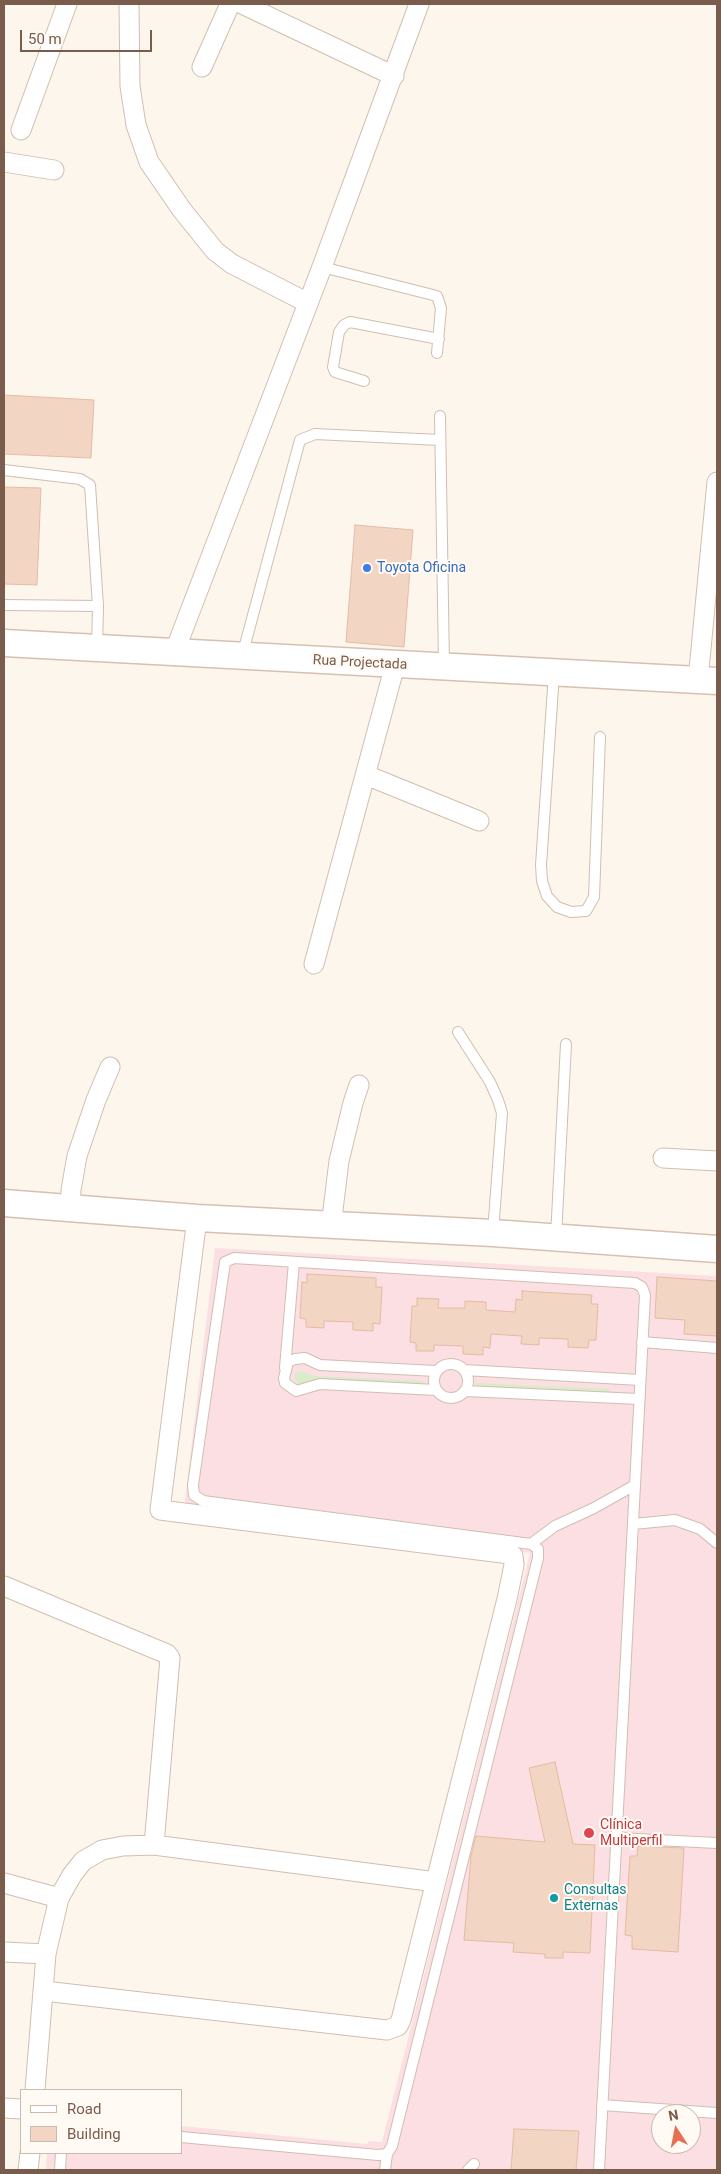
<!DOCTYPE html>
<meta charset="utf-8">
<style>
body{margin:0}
#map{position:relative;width:721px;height:2174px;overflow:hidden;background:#fdf6ec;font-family:Roboto,sans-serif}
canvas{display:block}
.frame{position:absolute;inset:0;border:5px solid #7a5c4d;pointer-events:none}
.legend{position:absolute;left:20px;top:2089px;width:162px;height:65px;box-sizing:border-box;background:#fffaf3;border:1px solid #cabbb1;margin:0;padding:6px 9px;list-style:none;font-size:15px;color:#7a5c4d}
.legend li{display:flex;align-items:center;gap:10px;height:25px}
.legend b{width:25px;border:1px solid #cabbb1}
.north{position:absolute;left:651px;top:2104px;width:50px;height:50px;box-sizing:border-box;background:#fffaf3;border:1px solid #cabbb1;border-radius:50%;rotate:349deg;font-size:14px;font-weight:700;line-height:20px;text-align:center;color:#7a5c4d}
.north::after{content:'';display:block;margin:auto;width:18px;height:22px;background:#e76f51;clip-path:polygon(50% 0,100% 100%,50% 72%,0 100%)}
.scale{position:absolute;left:20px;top:30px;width:132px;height:22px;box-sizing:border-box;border:2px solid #7a5c4d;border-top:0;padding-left:6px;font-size:15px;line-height:18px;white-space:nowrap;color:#7a5c4d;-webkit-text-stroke:4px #fffaf3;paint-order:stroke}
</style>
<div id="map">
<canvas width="721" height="2174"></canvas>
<div class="frame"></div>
<ul class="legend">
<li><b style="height:6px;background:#fff"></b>Road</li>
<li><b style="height:14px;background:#f3d5c3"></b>Building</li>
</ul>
<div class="north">N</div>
<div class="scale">50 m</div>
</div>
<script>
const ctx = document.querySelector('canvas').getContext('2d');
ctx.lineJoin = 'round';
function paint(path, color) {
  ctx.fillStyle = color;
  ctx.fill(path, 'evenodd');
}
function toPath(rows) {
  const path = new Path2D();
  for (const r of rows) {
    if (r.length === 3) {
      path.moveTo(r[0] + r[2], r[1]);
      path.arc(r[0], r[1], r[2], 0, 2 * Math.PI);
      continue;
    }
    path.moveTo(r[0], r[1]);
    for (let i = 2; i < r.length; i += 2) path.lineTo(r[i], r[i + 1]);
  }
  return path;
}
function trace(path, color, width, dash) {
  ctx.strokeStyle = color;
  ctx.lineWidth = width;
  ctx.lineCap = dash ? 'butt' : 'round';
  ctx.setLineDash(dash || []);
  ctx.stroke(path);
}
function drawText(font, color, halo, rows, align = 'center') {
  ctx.font = font + ' Roboto,sans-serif';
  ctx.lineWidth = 4;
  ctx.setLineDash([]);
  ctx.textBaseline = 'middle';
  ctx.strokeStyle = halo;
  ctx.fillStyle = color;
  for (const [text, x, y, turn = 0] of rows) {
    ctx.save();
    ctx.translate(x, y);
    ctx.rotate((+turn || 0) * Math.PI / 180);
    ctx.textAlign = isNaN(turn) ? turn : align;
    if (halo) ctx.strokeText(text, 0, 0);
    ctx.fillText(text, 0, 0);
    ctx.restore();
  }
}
const medical = toPath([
 [215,1248,717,1276,717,2170,46,2170,47,2153,181,2153,181,2126,367,2144,369,2141,382,2142,530,1553,184,1509],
 [661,2114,691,2114,691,2144,661,2144]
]);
const green = toPath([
 [301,1371,313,1376,423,1381,423,1385,312,1380,302,1384,298,1384,294,1377,296,1373],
 [476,1383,609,1389,609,1393,475,1387]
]);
const building = toPath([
 [4,395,94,400,91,458,4,454,4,395],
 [4,487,41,488,37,585,4,584,4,487],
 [355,525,413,530,404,647,346,642,355,525],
 [307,1274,376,1278,376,1287,382,1287,380,1324,373,1323,373,1331,353,1330,353,1322,324,1321,324,1328,306,1327,306,1319,300,1318,302,1282,307,1283,307,1274],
 [657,1277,717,1281,717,1336,684,1334,685,1320,655,1318,657,1277],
 [522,1291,592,1295,591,1304,598,1304,596,1340,589,1340,588,1348,568,1347,568,1339,539,1338,539,1345,521,1344,522,1336,491,1334,490,1348,483,1347,483,1355,463,1354,463,1346,434,1345,434,1351,416,1351,416,1343,410,1342,412,1306,417,1306,417,1298,439,1299,438,1308,465,1308,465,1301,486,1302,486,1310,515,1312,516,1299,522,1300,522,1291],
 [555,1762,573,1844,595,1845,590,1953,563,1952,563,1958,545,1958,545,1954,513,1952,514,1943,464,1940,471,1856,476,1836,545,1842,529,1768,555,1762],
 [638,1846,684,1848,678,1952,632,1949,632,1936,625,1935,630,1856,637,1856,638,1846],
 [514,2129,579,2131,576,2170,511,2170,514,2129]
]);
const lane = toPath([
 [322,267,437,296,441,308,437,353],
 [364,381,335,372,333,367,339,332,344,325,350,322,439,339],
 [440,416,444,666],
 [4,470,80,479,90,485,98,606,97,648],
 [4,605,98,606],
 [242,656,300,440,315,434,440,440],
 [554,673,541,865,542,881,547,896,557,907,571,912,586,911,594,897,600,737],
 [458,1032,490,1082,498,1100,502,1113,493,1232],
 [556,1237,566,1044],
 [642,1342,717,1348],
 [451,1381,17],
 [285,1368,294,1262],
 [464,1370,640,1380],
 [436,1390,320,1384,296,1391,285,1383,284,1378,288,1362,295,1359,305,1358,320,1365,436,1371],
 [465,1391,639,1399],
 [633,1524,675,1520,700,1529,717,1543],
 [531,1544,555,1526,594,1508,635,1485],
 [617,1838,717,1843],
 [602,2105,717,2113],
 [181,2137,378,2155,387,2154,392,2146,538,1558,538,1549,531,1544,203,1501,194,1495,193,1485,225,1262,234,1258,635,1283,642,1287,645,1295,599,2170],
 [60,2170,61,2153],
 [385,2170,387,2154],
 [468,2170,474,2164]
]);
const street = toPath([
 [129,4,130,86,136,125,149,162,182,210,215,251,232,264,308,303],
 [242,4,394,76],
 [202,67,230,4],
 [21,130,67,4],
 [4,162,54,170],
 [174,653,322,267,419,4],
 [698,680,717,482],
 [366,775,479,821],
 [314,964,395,665],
 [663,1158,717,1161],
 [70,1209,71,1190,77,1156,96,1100,110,1067],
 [331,1226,339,1161,353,1103,359,1085],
 [4,1586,167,1654,170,1658,154,1845],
 [4,1883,59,1898],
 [4,1952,46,1954],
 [44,1991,387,2030,398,2026,401,2020,507,1599,514,1565,513,1556,510,1554,160,1510,197,1218],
 [35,2090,46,1954,59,1898,72,1875,83,1861,102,1850,123,1846,154,1845,436,1882],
 [4,2108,21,2109],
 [28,2170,30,2153]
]);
const secondary = toPath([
 [4,643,717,681],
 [4,1203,197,1218,493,1233,717,1249]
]);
const markers = [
 [367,568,5,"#3f7fe0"],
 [589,1833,6,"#e0444e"],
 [554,1898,5,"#0f9aa8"]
];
const shopNames = [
 ["Toyota Oficina",377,568]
];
const streetNames = [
 ["Rua Projectada",360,663,3]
];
const healthNames = [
 ["Clínica",600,1825],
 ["Multiperfil",600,1841]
];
const cultureNames = [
 ["Consultas",564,1890],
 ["Externas",564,1906]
];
paint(medical, '#fbdfe3');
paint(green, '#d8ecc9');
paint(building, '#f3d5c3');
trace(building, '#e6bba3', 1);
trace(lane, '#d1beb0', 12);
trace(street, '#d1beb0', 21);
trace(secondary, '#d6c0b0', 29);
trace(lane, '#fff', 10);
trace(street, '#fff', 19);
trace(secondary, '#fff', 26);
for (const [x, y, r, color] of markers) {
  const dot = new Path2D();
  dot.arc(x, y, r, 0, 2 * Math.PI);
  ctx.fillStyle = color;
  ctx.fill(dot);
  trace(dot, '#fffaf3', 2);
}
drawText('14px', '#366cbe', '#fffaf3', shopNames, 'left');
drawText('14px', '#7a5c4d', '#fffaf3', streetNames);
drawText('14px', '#be3a42', '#fffaf3', healthNames, 'left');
drawText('14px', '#0d838f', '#fffaf3', cultureNames, 'left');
</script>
